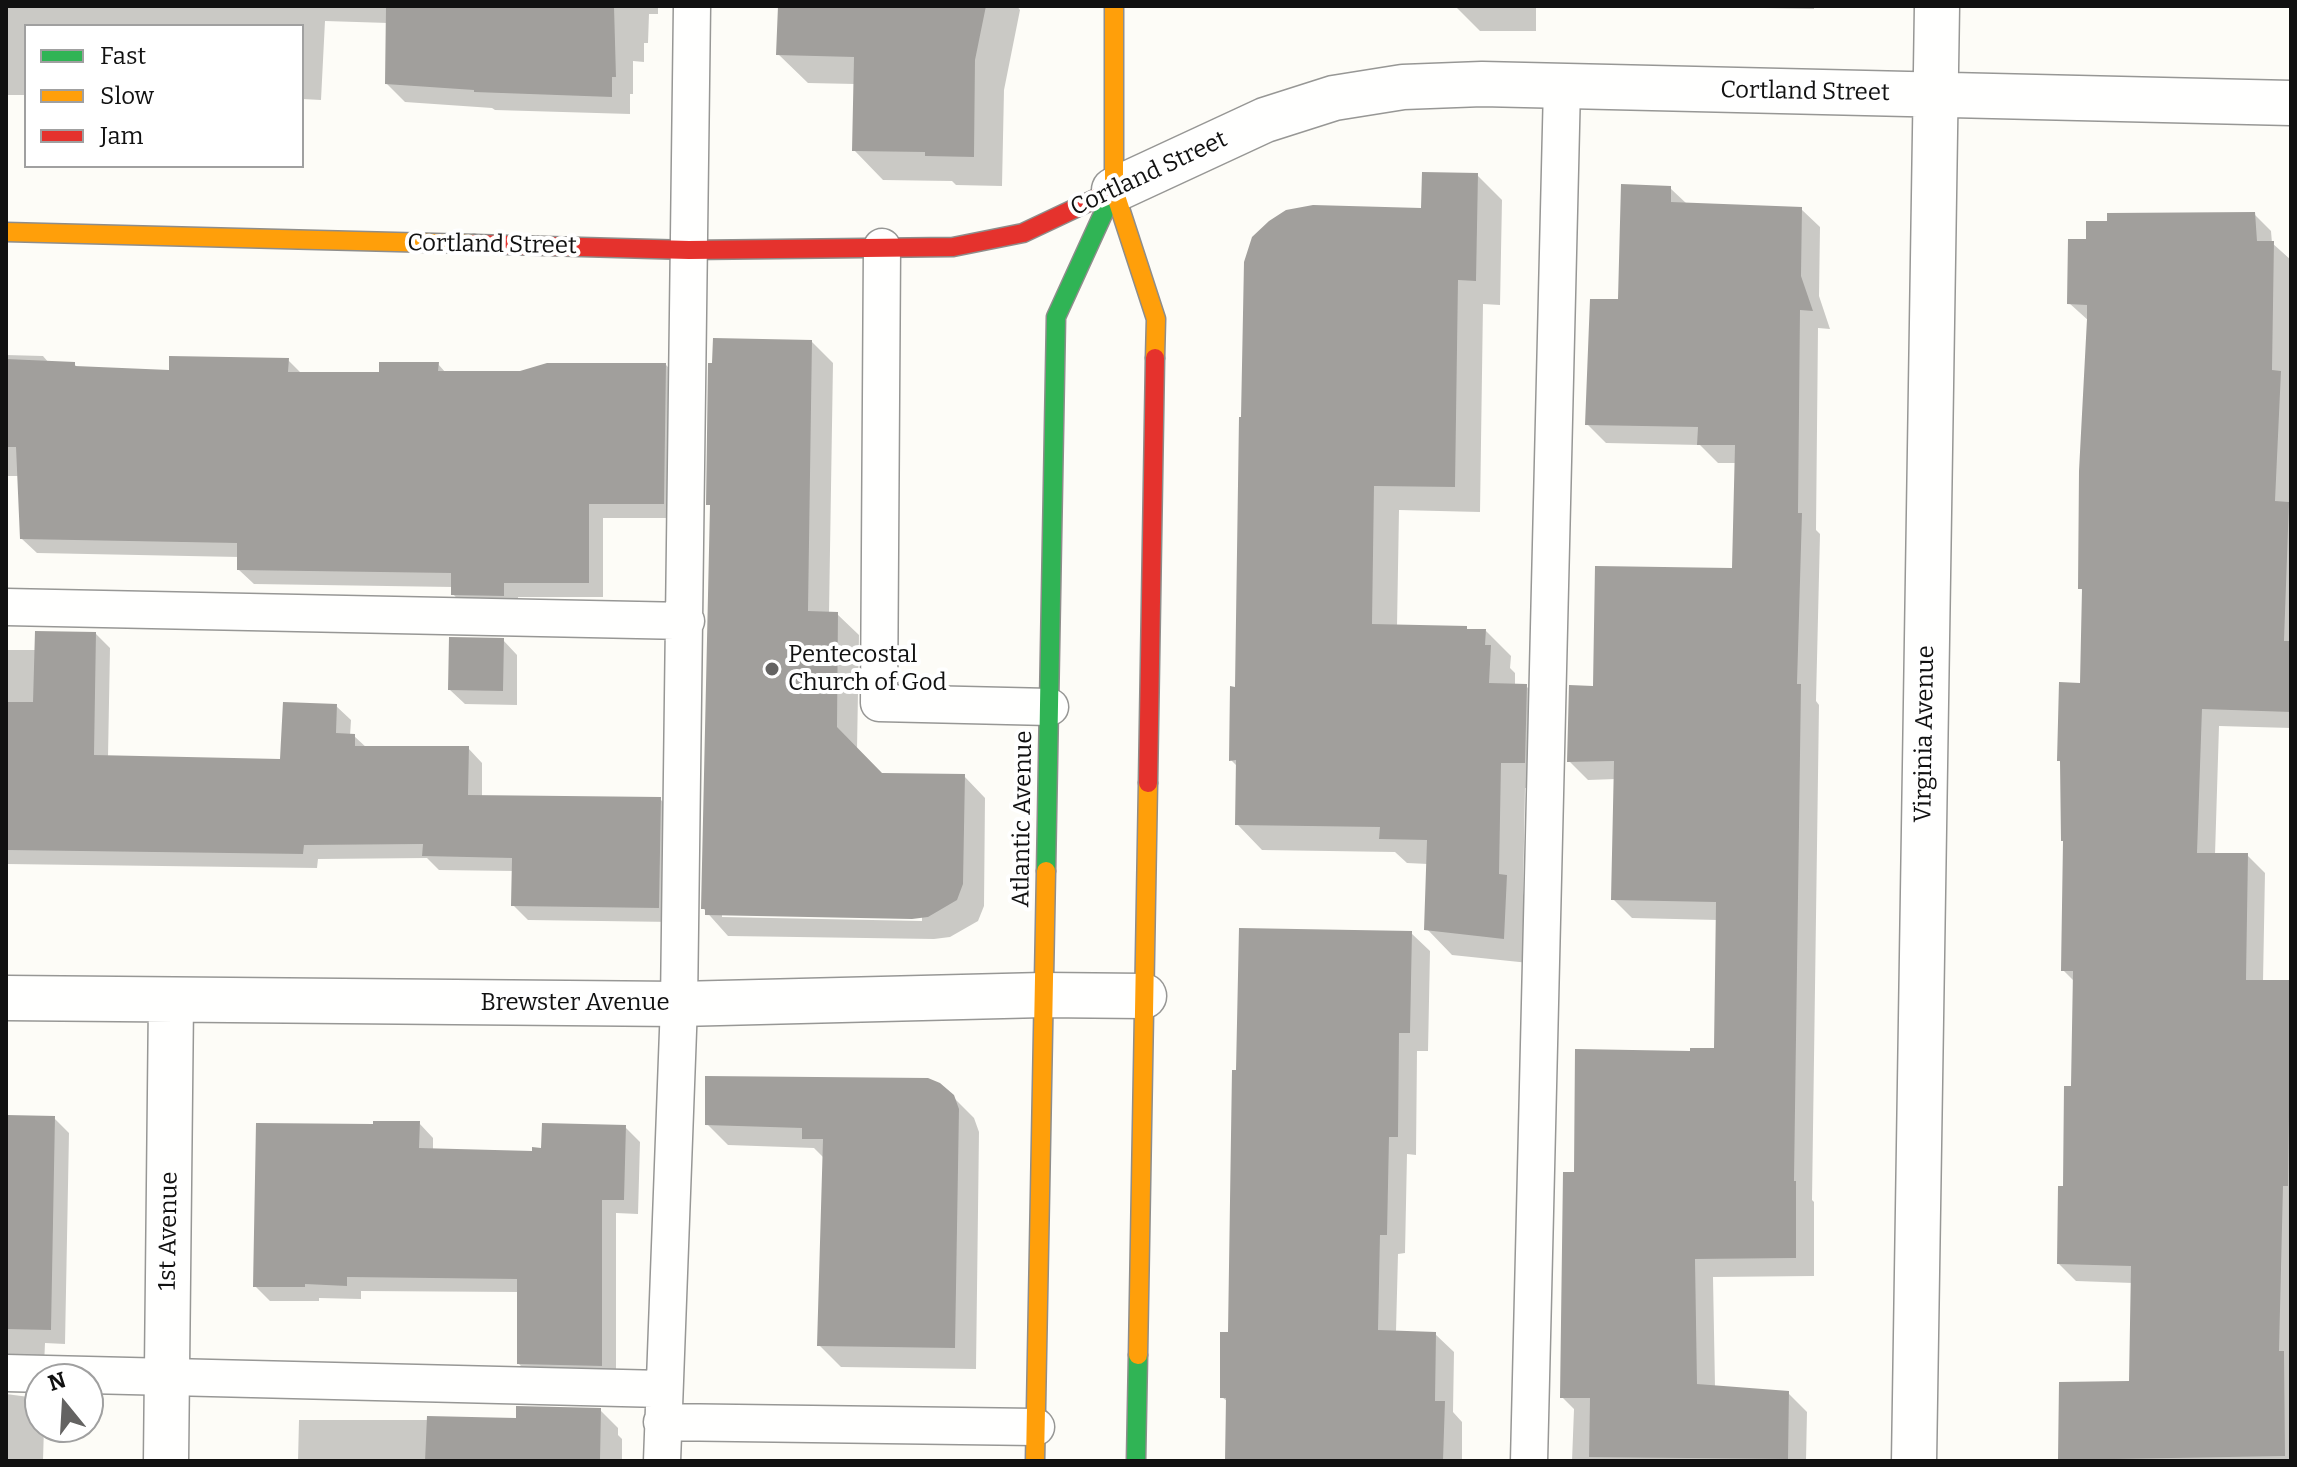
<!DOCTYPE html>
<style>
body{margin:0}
#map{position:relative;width:2297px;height:1467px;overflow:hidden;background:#fdfcf7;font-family:Bitter,serif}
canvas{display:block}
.frame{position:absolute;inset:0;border:8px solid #111;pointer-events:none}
.legend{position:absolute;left:24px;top:24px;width:280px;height:144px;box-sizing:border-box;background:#fff;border:2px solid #a0a0a0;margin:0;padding:10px 14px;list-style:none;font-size:24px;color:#111}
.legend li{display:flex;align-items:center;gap:16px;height:40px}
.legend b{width:40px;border:2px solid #a0a0a0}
.north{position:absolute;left:24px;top:1363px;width:80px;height:80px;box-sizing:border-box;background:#fff;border:2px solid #a0a0a0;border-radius:50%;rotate:342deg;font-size:22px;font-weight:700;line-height:32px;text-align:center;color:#111}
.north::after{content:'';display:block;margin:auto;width:28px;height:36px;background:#646362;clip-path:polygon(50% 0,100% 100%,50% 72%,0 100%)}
</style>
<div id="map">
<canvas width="2297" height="1467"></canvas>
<div class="frame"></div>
<ul class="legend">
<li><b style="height:10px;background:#30b455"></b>Fast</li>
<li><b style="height:10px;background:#ff9f0a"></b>Slow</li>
<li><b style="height:10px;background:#e5322d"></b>Jam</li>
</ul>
<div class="north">N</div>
</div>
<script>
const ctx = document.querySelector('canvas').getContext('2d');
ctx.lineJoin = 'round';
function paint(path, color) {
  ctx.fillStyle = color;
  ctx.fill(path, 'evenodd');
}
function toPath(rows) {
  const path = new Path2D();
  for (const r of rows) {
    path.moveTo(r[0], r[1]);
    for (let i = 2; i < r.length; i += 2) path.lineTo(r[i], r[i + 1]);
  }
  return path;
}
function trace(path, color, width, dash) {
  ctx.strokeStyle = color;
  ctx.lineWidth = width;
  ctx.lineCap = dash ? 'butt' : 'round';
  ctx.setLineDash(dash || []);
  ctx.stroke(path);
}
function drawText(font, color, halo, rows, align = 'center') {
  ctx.font = font + ' Bitter,serif';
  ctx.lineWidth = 8;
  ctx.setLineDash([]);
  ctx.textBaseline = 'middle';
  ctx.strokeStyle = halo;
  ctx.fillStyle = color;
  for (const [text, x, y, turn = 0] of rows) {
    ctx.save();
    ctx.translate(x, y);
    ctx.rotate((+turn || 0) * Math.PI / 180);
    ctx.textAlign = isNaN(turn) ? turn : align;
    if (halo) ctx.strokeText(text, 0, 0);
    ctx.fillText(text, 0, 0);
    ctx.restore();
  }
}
const shadow = toPath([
 [6,6,658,6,658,14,649,14,648,43,644,43,644,62,633,61,633,94,630,94,630,114,495,110,492,108,405,102,387,84,388,23,325,21,321,100,302,99,302,26,26,26,26,95,6,95],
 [780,6,1017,6,1020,10,1004,90,1002,186,956,185,952,181,883,180,854,150,855,84,808,83,778,54],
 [1536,6,1536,31,1480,31,1456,7],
 [1662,6,1814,6,1814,9],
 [1477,175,1502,200,1500,305,1483,304,1480,512,1399,510,1397,627,1466,628,1469,631,1486,631,1511,656,1510,668,1515,673,1515,686,1526,686,1551,711,1549,787,1525,788,1523,894,1531,902,1529,963,1452,955,1427,929,1428,864,1407,863,1395,852,1262,850,1237,824,1238,767,1231,760,1237,689,1423,210],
 [1670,188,1687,204,1801,209,1820,227,1819,296,1830,329,1818,328,1816,530,1820,534,1816,701,1819,705,1812,1200,1814,1202,1814,1276,1713,1277,1715,1387,1788,1393,1807,1412,1806,1461,1572,1461,1574,1409,1562,1397,1576,1174,1692,1053,1716,1050,1718,920,1632,918,1613,899,1616,779,1588,780,1569,761,1595,688,1734,570,1737,463,1718,463,1700,445,1606,443,1587,424,1620,301],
 [2254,214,2271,231,2272,243,2291,260,2289,381,2291,384,2291,728,2219,726,2215,855,2247,855,2265,873,2263,982,2291,982,2291,1461,2060,1461,2061,1384,2131,1383,2133,1283,2076,1281,2059,1264,2073,1089,2075,982,2063,970,2065,843,2062,764,2059,760,2082,685,2084,591,2080,588,2089,321,2069,303,2088,241],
 [812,342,833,363,829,613,837,614,859,635,857,750,882,775,964,776,985,798,984,906,978,921,950,937,934,939,728,936,703,908,712,507,709,504],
 [722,913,922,917,922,921,722,917],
 [6,355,43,356,49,363,74,364,78,368,171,372,288,360,302,374,381,374,438,364,446,373,521,373,666,365,680,379,678,518,603,518,603,597,518,597,518,610,467,609,453,594,453,587,254,584,239,570,239,557,37,553,22,539,19,476,6,476],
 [96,634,110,648,108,757,282,761,336,706,351,720,350,736,354,736,367,748,468,748,482,763,482,797,660,799,675,814,673,922,528,920,513,905,514,871,439,870,427,858,318,859,317,868,6,864,6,650,36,650],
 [503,640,517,655,517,705,465,704,450,690],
 [1411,933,1430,951,1428,1051,1417,1051,1416,1155,1407,1154,1405,1253,1398,1254,1396,1332,1435,1334,1454,1352,1453,1412,1462,1422,1462,1461,1227,1461,1228,1402,1222,1397,1230,1334],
 [952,1096,974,1118,979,1132,976,1369,841,1367,819,1345,824,1158,814,1148,728,1145,707,1124],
 [6,1118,54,1118,69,1133,65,1344,45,1343,44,1367,6,1373],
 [419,1123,433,1138,433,1151,534,1153,625,1127,640,1142,638,1214,616,1213,616,1380,533,1378,519,1364,519,1292,361,1291,361,1299,319,1298,319,1301,270,1301,255,1286,375,1126],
 [6,1394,29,1397,40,1407,40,1427,44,1427,43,1461,6,1461],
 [600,1410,618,1428,618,1435,622,1439,622,1461,298,1461,299,1420,518,1420]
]);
const building = toPath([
 [386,6,614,6,616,77,612,77,612,97,474,92,474,90,385,84],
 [778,6,986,6,975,60,974,157,925,156,925,152,852,151,854,57,776,55],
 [1422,172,1478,173,1476,281,1458,280,1455,487,1374,486,1372,624,1467,626,1467,629,1486,629,1485,645,1491,645,1489,683,1527,684,1525,763,1501,763,1499,874,1507,875,1504,939,1424,930,1427,840,1379,839,1380,827,1235,825,1236,760,1229,761,1230,686,1235,687,1239,417,1241,417,1244,262,1252,237,1269,221,1286,210,1313,205,1421,208],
 [1621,184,1671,186,1671,202,1802,207,1801,276,1813,311,1800,310,1798,513,1802,513,1801,547,1797,684,1801,684,1794,1181,1796,1181,1796,1258,1695,1259,1697,1384,1789,1391,1788,1459,1589,1457,1590,1398,1560,1398,1563,1172,1574,1172,1575,1049,1690,1051,1690,1048,1714,1048,1716,902,1611,900,1614,761,1567,762,1569,685,1593,686,1595,566,1732,568,1735,445,1697,445,1698,427,1585,425,1590,299,1618,299],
 [2255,212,2257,241,2274,241,2272,370,2281,371,2275,501,2289,502,2284,641,2291,641,2291,712,2202,709,2197,853,2248,853,2246,980,2291,980,2288,1186,2283,1186,2279,1351,2284,1351,2285,1456,2058,1460,2059,1382,2129,1381,2131,1266,2057,1264,2058,1186,2063,1186,2064,1086,2071,1086,2073,971,2061,971,2063,841,2061,841,2060,761,2057,761,2059,682,2080,683,2082,589,2078,589,2079,471,2087,319,2087,305,2067,304,2068,239,2086,239,2086,221,2107,221,2107,213],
 [713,338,812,340,808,611,838,612,837,727,882,773,965,774,963,884,957,900,928,917,912,919,705,915,705,909,701,909,710,505,706,505,708,363,712,363],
 [169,356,289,358,288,372,379,372,379,362,439,362,438,371,520,371,547,363,666,363,664,504,589,504,589,583,504,583,504,596,451,595,451,573,237,570,237,543,20,539,16,447,6,447,6,359,75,362,75,366,169,370],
 [35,631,96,632,94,755,280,759,283,702,337,704,336,733,355,734,355,746,469,746,468,795,661,797,659,908,511,906,512,858,422,856,423,844,304,845,303,854,6,850,6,702,33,702],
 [449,637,504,638,503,691,448,690],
 [1239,928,1412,931,1410,1033,1399,1033,1398,1137,1389,1137,1387,1235,1380,1235,1378,1330,1436,1332,1435,1401,1445,1401,1443,1461,1225,1461,1226,1398,1220,1398,1220,1332,1228,1332,1232,1070,1236,1070],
 [705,1076,928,1078,940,1083,954,1095,959,1109,955,1348,817,1346,823,1139,802,1139,802,1128,705,1125],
 [6,1115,55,1116,51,1330,6,1329],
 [373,1121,420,1121,419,1148,532,1151,532,1147,541,1148,542,1123,626,1125,624,1200,602,1200,602,1366,517,1364,517,1279,347,1277,347,1286,305,1284,305,1287,253,1287,256,1123,373,1124],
 [516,1406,601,1408,600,1461,425,1461,427,1416,516,1418]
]);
const lane = toPath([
 [882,247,879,703,1050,707],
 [6,607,686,621],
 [6,1373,663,1389],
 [662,1422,1036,1427],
 [662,1461,679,1004,692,6],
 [1529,1461,1562,86]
]);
const street = toPath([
 [1114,190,1265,120,1334,98,1403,87,1482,84,2291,103],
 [6,998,679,1004,1043,995,1144,996],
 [166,1461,171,1001],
 [1914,1461,1937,6]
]);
const fast = toPath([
 [1046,871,1056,317,1114,190],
 [1136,1461,1138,1355]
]);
const slow = toPath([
 [1114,6,1114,190,1156,319,1155,358],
 [6,232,474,244],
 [1138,1355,1148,783],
 [1035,1461,1046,871]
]);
const jam = toPath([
 [474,244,689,250,953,247,1023,233,1114,190],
 [1148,783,1155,358]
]);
const markers = [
 [772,669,8,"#646362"]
];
const streetNames = [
 ["Cortland Street",1805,92,1],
 ["Cortland Street",1149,174,-25],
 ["Cortland Street",492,245,1],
 ["Virginia Avenue",1925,734,-89],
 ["Atlantic Avenue",1023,819,-89],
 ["Brewster Avenue",575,1003],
 ["1st Avenue",169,1231,-89]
];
const poiNames = [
 ["Pentecostal",788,655],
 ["Church of God",788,683]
];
paint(shadow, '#0003');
paint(building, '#a19f9c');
trace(lane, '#979795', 39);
trace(street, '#979795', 47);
trace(fast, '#8e8d8b', 21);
trace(slow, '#8e8d8b', 21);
trace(jam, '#8e8d8b', 21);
trace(lane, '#fffffe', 36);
trace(street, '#fffffe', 44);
trace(fast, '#30b455', 18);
trace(slow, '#ff9f0a', 18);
trace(jam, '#e5322d', 18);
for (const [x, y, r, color] of markers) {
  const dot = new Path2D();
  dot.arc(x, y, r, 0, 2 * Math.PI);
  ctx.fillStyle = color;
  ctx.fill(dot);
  trace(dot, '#fff', 3);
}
drawText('24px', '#111', '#fff', streetNames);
drawText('24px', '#111', '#fff', poiNames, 'left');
</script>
